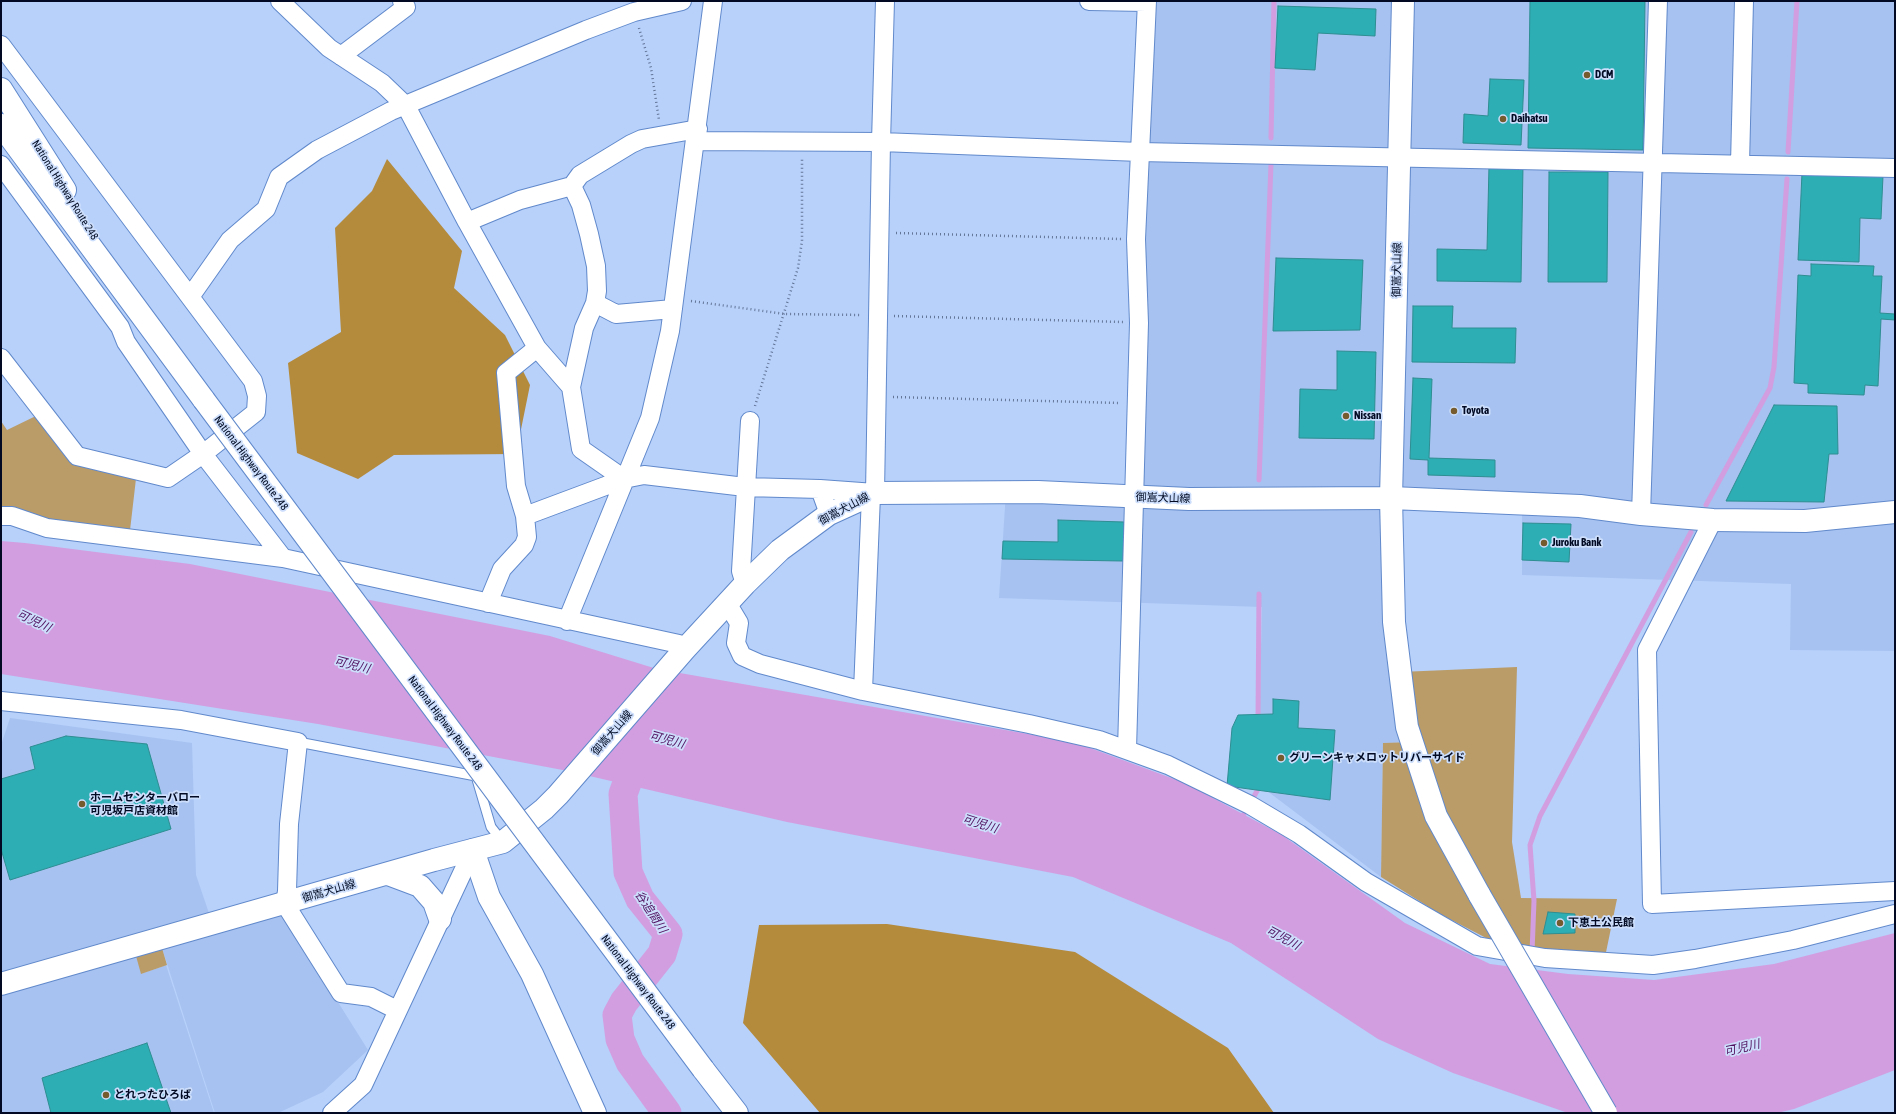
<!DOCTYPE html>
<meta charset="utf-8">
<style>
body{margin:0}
#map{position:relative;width:1896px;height:1114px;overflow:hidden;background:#b7d1fb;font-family:"Asap Condensed",sans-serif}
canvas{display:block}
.frame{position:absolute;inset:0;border:2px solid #010a22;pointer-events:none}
</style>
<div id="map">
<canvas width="1896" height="1114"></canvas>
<div class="frame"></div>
</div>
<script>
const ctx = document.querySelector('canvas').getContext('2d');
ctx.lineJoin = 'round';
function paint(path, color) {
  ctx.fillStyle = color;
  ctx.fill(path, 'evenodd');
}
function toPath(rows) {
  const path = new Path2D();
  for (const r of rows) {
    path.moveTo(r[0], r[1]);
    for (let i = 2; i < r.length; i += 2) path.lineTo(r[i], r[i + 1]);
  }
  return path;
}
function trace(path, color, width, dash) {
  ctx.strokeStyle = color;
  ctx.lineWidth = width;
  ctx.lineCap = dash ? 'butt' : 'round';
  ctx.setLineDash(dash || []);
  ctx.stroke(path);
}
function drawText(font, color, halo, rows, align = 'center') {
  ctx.font = font + ' "Asap Condensed","Noto Sans JP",sans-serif';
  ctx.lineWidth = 3.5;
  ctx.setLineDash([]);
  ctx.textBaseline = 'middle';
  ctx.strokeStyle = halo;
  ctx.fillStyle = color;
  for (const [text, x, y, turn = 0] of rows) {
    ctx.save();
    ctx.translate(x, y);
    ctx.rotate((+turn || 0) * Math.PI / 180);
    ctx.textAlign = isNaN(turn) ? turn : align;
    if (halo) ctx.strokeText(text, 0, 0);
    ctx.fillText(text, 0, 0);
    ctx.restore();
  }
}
const built = toPath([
 [1147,1,1895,1,1895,651,1790,650,1791,584,1522,575,1522,504,1391,498,1412,742,1383,743,1381,877,1258,784,1262,607,999,598,1006,492,1134,497],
 [10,718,192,743,196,875,214,928,279,908,368,1050,323,1092,278,1113,215,1113,162,948,141,974,166,965,214,1113,1,1113,1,745]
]);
const green = toPath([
 [42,413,77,456,137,470,129,539,1,516,1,421,7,430],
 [1517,667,1512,842,1521,898,1617,899,1604,962,1515,953,1440,914,1381,877,1383,743,1412,742,1400,672],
 [162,948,167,965,141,974,136,956]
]);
const forest = toPath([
 [387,159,462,251,454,288,505,335,530,385,516,454,394,455,358,479,297,453,288,363,341,332,335,228,372,191],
 [887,924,1075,952,1228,1048,1274,1113,820,1113,743,1023,759,925]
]);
const water = toPath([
 [1,541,25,543,190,564,550,636,657,669,1074,742,1185,783,1282,835,1405,923,1490,964,1568,974,1654,980,1774,964,1895,933,1895,1070,1794,1109,1777,1113,1568,1113,1453,1073,1378,1039,1231,943,1073,877,787,822,568,771,318,724,1,674]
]);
const stream = toPath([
 [1271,138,1274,1],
 [1788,152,1797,1],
 [1259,480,1271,164],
 [1706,505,1770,388,1774,367,1787,179],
 [1258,720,1259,594],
 [1241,819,1257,791,1257,784],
 [1532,953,1534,901,1530,845,1540,816,1691,532]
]);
const river = toPath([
 [640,747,623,794,628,872,640,899,668,934,662,954,624,1002,617,1015,620,1039,630,1062,667,1113]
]);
const building = toPath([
 [1530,1,1645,1,1643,150,1528,148,1530,1],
 [1278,6,1376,9,1375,36,1318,33,1315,70,1275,68,1278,6],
 [1490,79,1524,80,1521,145,1463,143,1464,114,1488,116,1490,79],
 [1489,166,1523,166,1521,282,1437,281,1437,249,1487,250,1489,166],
 [1549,172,1608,172,1607,282,1548,282,1549,172],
 [1802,173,1883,176,1881,219,1860,218,1859,262,1798,260,1802,173],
 [1276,258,1363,260,1360,330,1273,331,1276,258],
 [1811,264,1874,266,1873,276,1882,276,1880,313,1895,314,1895,320,1881,319,1878,386,1865,385,1864,395,1808,393,1808,384,1794,383,1798,275,1811,276,1811,264],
 [1413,306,1453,306,1452,328,1516,328,1515,363,1412,362,1413,306],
 [1337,351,1376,352,1374,439,1299,438,1300,389,1337,390,1337,351],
 [1413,378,1432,379,1429,458,1495,460,1495,477,1428,475,1428,460,1410,459,1413,378],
 [1774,405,1837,406,1838,454,1829,454,1824,502,1726,501,1774,405],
 [1058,520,1124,522,1123,561,1002,559,1003,541,1058,542,1058,520],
 [1523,523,1571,524,1569,562,1522,560,1523,523],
 [1273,699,1299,701,1298,728,1335,730,1330,800,1227,786,1232,728,1238,715,1273,714,1273,699],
 [66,736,147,744,171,829,10,880,1,849,1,779,35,769,30,747,66,736],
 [1548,912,1575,914,1575,933,1543,934,1548,912],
 [147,1043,171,1113,51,1113,42,1078,147,1043]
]);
const path = toPath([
 [639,28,651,68,659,120],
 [896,233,1121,239],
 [691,301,785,314,861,315],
 [894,316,1123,322],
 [893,397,1120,403],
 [755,406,798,268,802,241,802,158]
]);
const service = toPath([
 [298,742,476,776,491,827,502,841]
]);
const minor = toPath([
 [280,1,329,48,382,83,406,106,467,222,537,348,571,387,581,449,624,479],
 [1089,1,1146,2],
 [1,45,190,297],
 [341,56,406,7,402,1],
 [696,141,881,142,1140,152,1895,168],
 [1740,164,1744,1],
 [1,165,120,327,126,342,203,454,283,558],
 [467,222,520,200,572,186,580,175,631,144,642,139,698,129],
 [595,303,616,314,673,309],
 [1,358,77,456,168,478,203,454,256,412,257,396,253,381,190,297,230,240,266,209,279,177,317,150,391,111,586,30,634,12,682,1],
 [571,387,584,328,595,303,597,291,596,266,589,234,581,205,572,186],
 [820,489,875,493,881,142,885,1],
 [1641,514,1658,1],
 [1,516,12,516,47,528,283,558,679,644,685,649],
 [525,516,624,479,644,475,745,487,820,489,829,514],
 [1713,520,1647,650,1652,904,1895,891],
 [745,584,741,571,750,421],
 [488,603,502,569,524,545,527,537,525,516,516,486,506,373,537,348],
 [727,603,739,623,736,643,742,656,760,664,863,691,1029,724,1099,740,1168,765,1250,805,1299,834,1366,882,1477,946,1545,958,1653,965,1695,959,1793,940,1895,914],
 [567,621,650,418,670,331,713,1],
 [863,691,871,495],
 [1,701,181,720,298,742,289,824,287,891,285,904,341,993,371,997,397,1010],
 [1127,750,1139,323,1136,239,1147,1],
 [332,1113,363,1085,473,850]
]);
const tertiary = toPath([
 [473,850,489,897,532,974,595,1113],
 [1480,896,1436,816,1407,727,1394,622,1391,498,1580,506,1641,514,1713,520,1805,521,1895,512]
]);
const secondary = toPath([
 [388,874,420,886,434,902,440,919],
 [1,984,434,860,503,842,544,809,558,795,685,649,745,584,780,550,829,514,875,493,1038,492,1189,499,1391,498,1403,1]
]);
const trunk = toPath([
 [1,89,65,190],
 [1,125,204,400],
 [703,1069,737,1113]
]);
const tertiaryBridge = toPath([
 [1480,896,1606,1113]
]);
const trunkBridge = toPath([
 [204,400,703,1069]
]);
const markers = [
 [1587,75,4,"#755b2d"],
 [1503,119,4,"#755b2d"],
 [1454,411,4,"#755b2d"],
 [1346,416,4,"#755b2d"],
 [1544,543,4,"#755b2d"],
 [1281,758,4,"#755b2d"],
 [82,804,4,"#755b2d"],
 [1560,923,4,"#755b2d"],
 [106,1095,4,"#755b2d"]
];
const poiNames = [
 ["DCM",1595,75],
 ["Daihatsu",1511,119],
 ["Toyota",1462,411],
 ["Nissan",1354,416],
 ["Juroku Bank",1552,543],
 ["グリーンキャメロットリバーサイド",1289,758],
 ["ホームセンターバロー",90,798],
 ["可児坂戸店資材館",90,811],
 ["下恵土公民館",1568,923],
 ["とれったひろば",114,1095]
];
const streetNames = [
 ["National Highway Route 248",65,190,58],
 ["御嵩犬山線",1397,270,-89],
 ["National Highway Route 248",251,463,53],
 ["御嵩犬山線",1163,498,2],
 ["御嵩犬山線",844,509,-28],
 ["National Highway Route 248",445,723,53],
 ["御嵩犬山線",612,733,-49],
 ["御嵩犬山線",329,891,-16],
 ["National Highway Route 248",638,982,53]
];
const waterNames = [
 ["可児川",34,621,25],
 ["可児川",352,665,14],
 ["可児川",667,740,15],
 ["可児川",980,824,17],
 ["谷追間川",651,912,57],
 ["可児川",1283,938,28],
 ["可児川",1742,1048,-13]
];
paint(built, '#a7c2f0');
paint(green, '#ba9c69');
paint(forest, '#b48a3d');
paint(water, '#d29edf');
trace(stream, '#d29edf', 5);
trace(river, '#d29edf', 29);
paint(building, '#2daeb4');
trace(building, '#2e8e92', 1);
trace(service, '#6189cb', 11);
trace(minor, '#6189cb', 20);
trace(tertiary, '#6189cb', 24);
trace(secondary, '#6189cb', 24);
trace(trunk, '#6189cb', 24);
trace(path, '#647698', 2.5, [1, 3]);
trace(service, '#fff', 9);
trace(minor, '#fff', 18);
trace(tertiary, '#fff', 22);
trace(secondary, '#fff', 22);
trace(trunk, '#fff', 22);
trace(tertiaryBridge, '#6189cb', 24, []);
trace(trunkBridge, '#6189cb', 24, []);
trace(tertiaryBridge, '#fff', 22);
trace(trunkBridge, '#fff', 22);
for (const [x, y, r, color] of markers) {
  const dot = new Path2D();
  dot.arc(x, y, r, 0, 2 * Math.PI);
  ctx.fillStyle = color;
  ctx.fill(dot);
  trace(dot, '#ccdefb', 1.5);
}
drawText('bold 11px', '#010a22', '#ccdefb', poiNames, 'left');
drawText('11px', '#010a22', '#ccdefb', streetNames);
drawText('italic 12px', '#51115f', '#ccdefb', waterNames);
</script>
